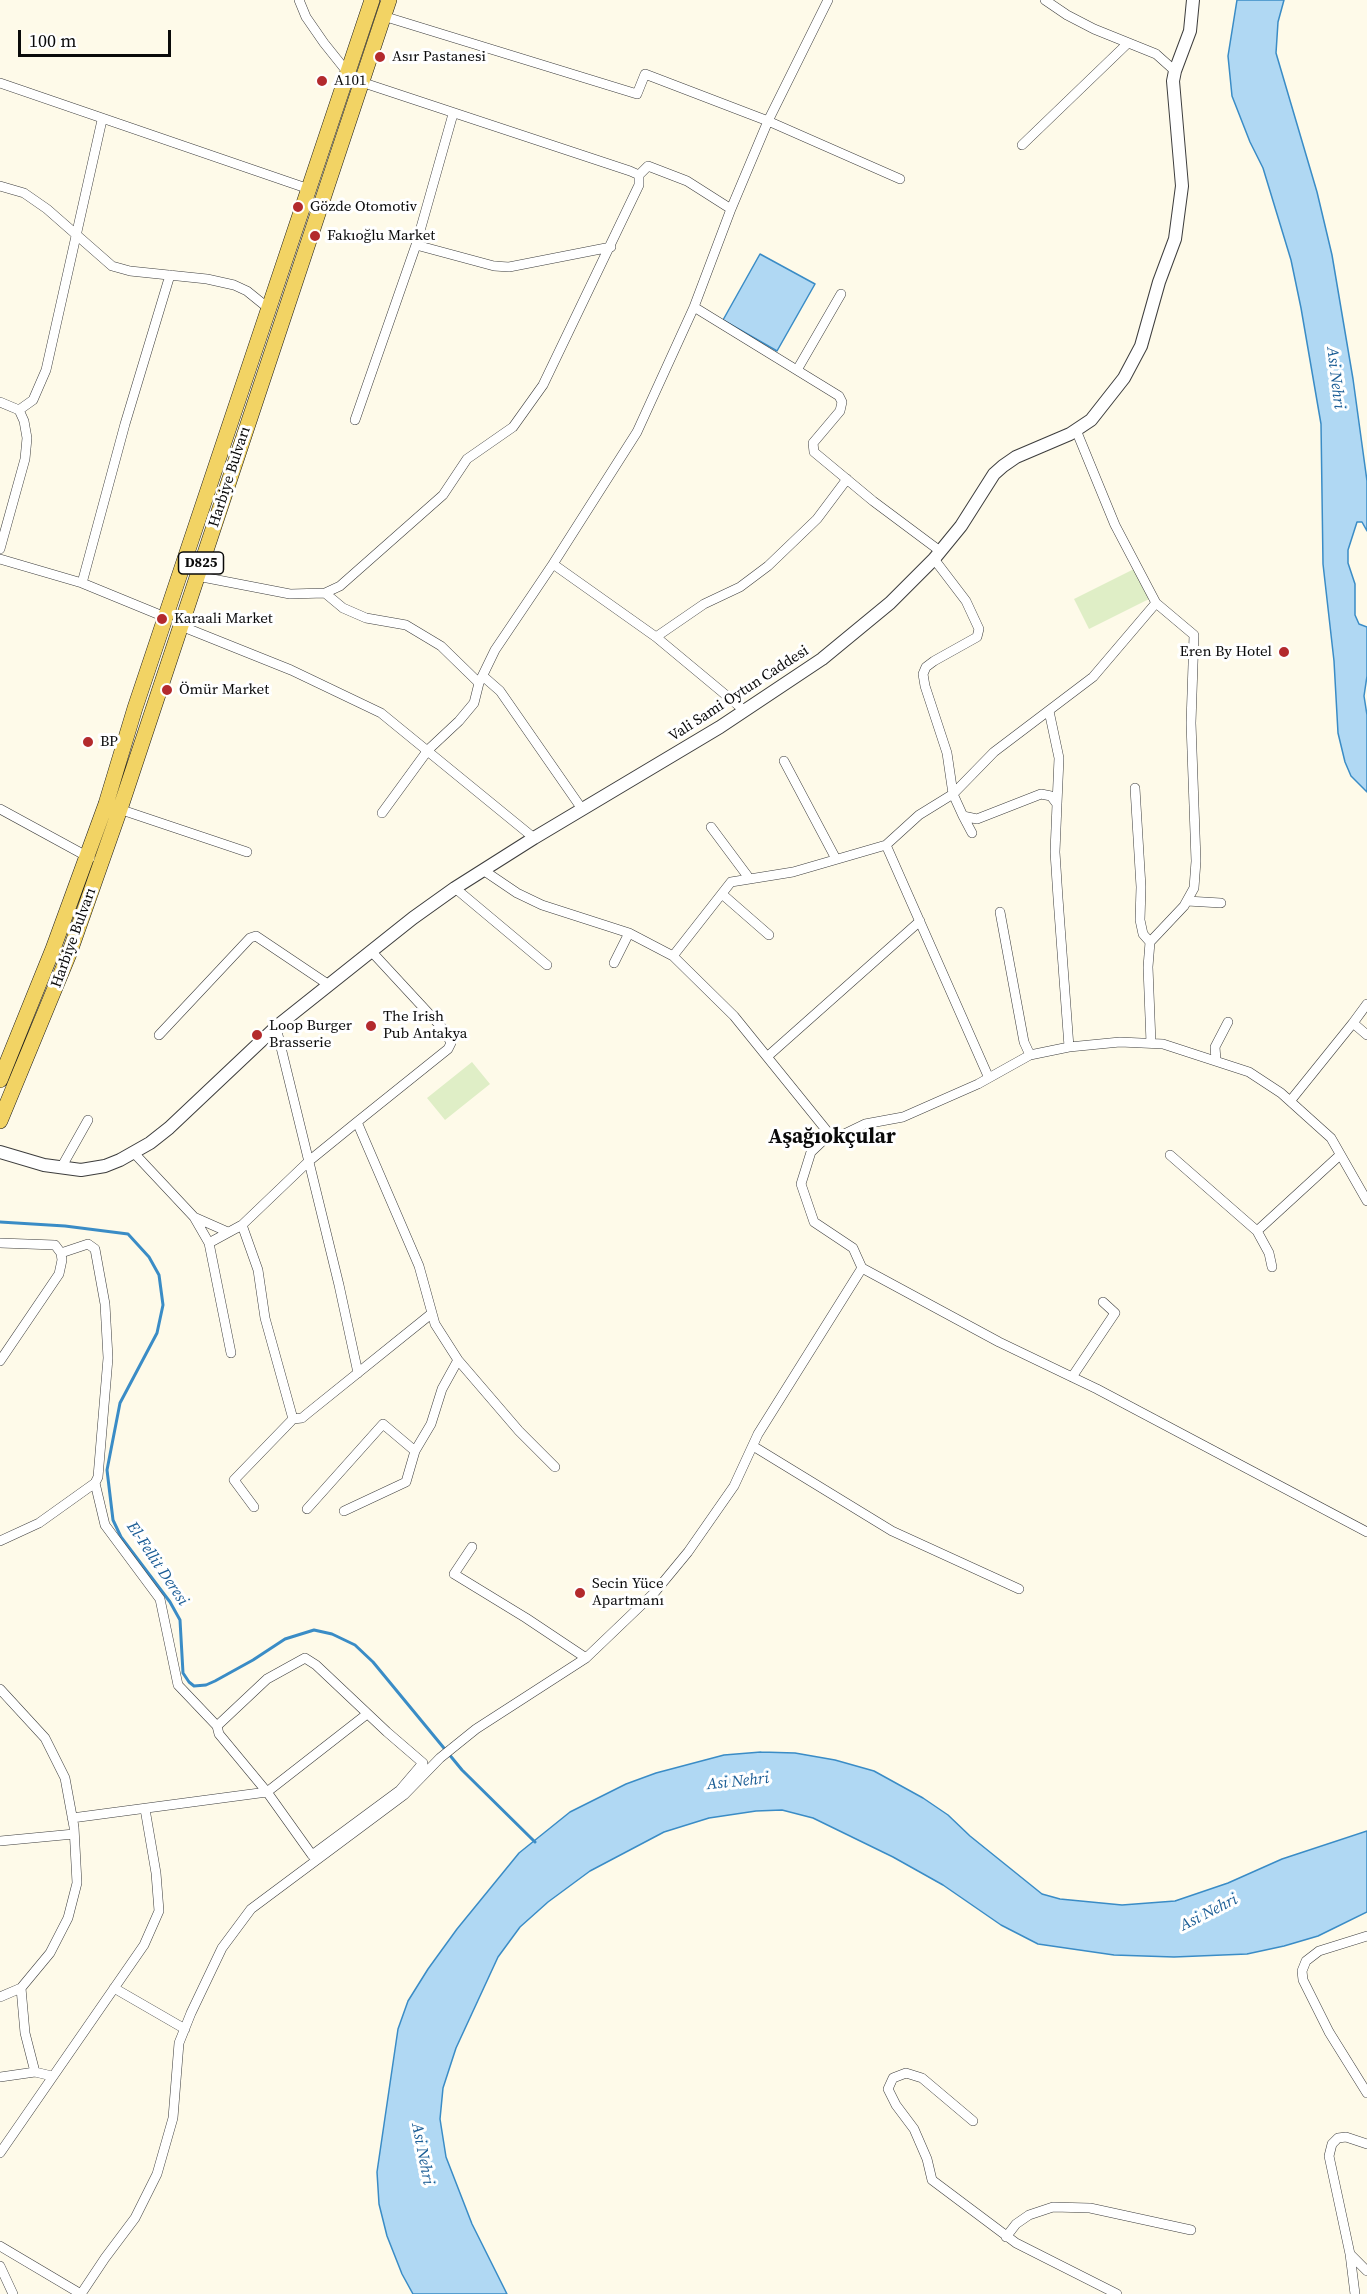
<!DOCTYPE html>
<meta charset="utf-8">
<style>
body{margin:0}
#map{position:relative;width:1367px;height:2294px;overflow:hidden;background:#fefae9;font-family:"Source Serif 4",serif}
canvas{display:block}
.scale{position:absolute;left:18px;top:30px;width:153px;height:27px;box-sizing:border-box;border:3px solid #0a0a0a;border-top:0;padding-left:8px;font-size:18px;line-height:21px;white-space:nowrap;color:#0a0a0a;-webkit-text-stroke:4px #fff;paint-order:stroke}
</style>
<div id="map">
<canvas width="1367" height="2294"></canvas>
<div class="scale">100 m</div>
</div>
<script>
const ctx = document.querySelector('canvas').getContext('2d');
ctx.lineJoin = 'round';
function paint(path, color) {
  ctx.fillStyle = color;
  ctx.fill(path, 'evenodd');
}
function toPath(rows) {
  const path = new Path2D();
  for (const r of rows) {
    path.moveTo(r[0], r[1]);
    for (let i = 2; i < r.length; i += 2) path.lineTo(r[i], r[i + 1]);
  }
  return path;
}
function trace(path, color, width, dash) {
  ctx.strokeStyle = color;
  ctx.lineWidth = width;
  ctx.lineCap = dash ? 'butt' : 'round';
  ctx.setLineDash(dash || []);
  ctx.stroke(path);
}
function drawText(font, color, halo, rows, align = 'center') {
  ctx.font = font + ' "Source Serif 4",serif';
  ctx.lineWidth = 6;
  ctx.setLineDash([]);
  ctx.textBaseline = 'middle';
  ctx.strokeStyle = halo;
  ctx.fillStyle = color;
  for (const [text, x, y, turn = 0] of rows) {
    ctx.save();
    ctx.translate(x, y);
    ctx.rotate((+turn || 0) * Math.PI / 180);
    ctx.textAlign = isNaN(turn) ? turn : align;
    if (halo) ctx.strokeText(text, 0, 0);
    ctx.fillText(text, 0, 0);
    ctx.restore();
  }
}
const pitch = toPath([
 [1134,569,1149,599,1089,629,1074,599],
 [472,1062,490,1084,445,1120,427,1098]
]);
const water = toPath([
 [1237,0,1284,0,1278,22,1276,53,1317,192,1332,255,1353,379,1367,481,1367,531,1362,522,1357,522,1348,550,1348,563,1355,584,1355,615,1359,624,1367,627,1367,676,1364,696,1367,715,1367,792,1351,776,1345,762,1338,733,1334,661,1323,564,1321,424,1301,308,1291,260,1263,168,1250,142,1232,96,1228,56,1237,0],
 [760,254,815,284,777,351,723,320,760,254],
 [761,1752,795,1753,835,1760,874,1771,923,1798,948,1815,970,1836,1042,1894,1060,1899,1122,1905,1175,1901,1228,1883,1282,1859,1367,1831,1367,1912,1318,1936,1284,1946,1247,1954,1174,1957,1114,1955,1038,1944,1001,1925,943,1885,893,1857,813,1818,782,1810,756,1811,709,1818,664,1832,590,1871,548,1902,520,1927,498,1957,456,2048,443,2088,440,2119,446,2157,472,2224,507,2294,413,2294,402,2274,387,2236,379,2204,377,2172,398,2029,408,2001,428,1969,457,1929,519,1853,570,1812,626,1784,656,1773,724,1755,761,1752]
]);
const stream = toPath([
 [0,1222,65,1226,128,1234,149,1257,159,1275,163,1305,157,1333,120,1403,107,1470,113,1520,121,1537,170,1602,180,1620,183,1673,189,1682,194,1686,206,1685,215,1681,253,1660,285,1639,314,1630,332,1634,355,1645,373,1662,462,1770,535,1842]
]);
const minor = toPath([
 [299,0,306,17,324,43,348,73],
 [1045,0,1067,15,1094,29,1156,54,1175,71],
 [383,16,637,94,645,74,768,121,900,179],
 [0,83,309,189],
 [1022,145,1128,43],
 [639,175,648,166,687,181,731,209],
 [0,186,24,193,47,209,112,266,130,271,207,279,234,285,247,291,268,308],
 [416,245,494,266,509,267,611,247],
 [694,307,839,396,842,402,840,411,813,443,814,452,873,501,940,551],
 [797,370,841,294],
 [0,402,19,410,24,421,27,438,25,459,0,549],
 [19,410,33,400,46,370,102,120],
 [355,420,416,245,453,114],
 [1076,430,1115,525,1156,603,1194,635,1191,723,1196,861,1194,888,1184,906,1150,942,1148,967,1151,1043],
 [0,559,82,583,165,617],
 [553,564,656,637,745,711],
 [197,576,290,594,325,593,340,586,443,495,467,459,513,427,543,385,639,185,639,175,630,171,361,82],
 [82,583,125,424,170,275],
 [325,593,343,608,366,618,406,625,441,646,479,683],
 [181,626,291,670,381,713,534,838],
 [656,637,704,604,740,587,768,566,817,519,847,479],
 [484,677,500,691,582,809],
 [1049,711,1059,758,1057,804],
 [784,761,836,859],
 [1135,788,1141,887,1140,920,1143,934,1150,942],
 [116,808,247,852],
 [0,809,90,858],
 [382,813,428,750,459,721,474,703,479,683,495,650,553,564,637,432,694,307,731,209,768,121,828,0],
 [963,816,972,833],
 [711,827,749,878],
 [886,845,988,1076],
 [483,870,517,893,542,905,629,933,673,956,734,1016,827,1131,838,1137,865,1124,903,1117,978,1084,1030,1055,1069,1047,1120,1042,1163,1044,1249,1072,1281,1093,1331,1138,1367,1201],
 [455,888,547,965],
 [722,894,769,935],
 [1187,901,1221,903],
 [1000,912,1024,1042,1030,1055],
 [673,956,731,882,793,872,886,845,919,815,953,794,947,753,925,686,923,674,926,667,934,661,977,637,979,629,966,601,934,559],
 [614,963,629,933],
 [1367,1004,1353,1023,1367,1035],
 [276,1027,339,1285,358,1373],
 [159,1035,250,938,256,936,329,985],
 [1069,1047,1058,898,1055,852,1057,804,1051,796,1041,794,977,819,963,816,953,794,994,752,1093,677,1156,603],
 [768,1056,920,921],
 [1216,1060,1215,1047,1228,1022],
 [1291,1100,1353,1023],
 [134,1153,194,1217,209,1243,242,1225,309,1161,357,1122],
 [1170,1155,1257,1231],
 [61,1168,88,1120],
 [194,1217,228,1232],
 [242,1225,258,1270,265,1318,293,1419,302,1418,308,1413,431,1314],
 [0,1243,55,1245,61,1253,62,1260,59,1274,0,1361],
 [209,1243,231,1353],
 [1272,1267,1269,1253,1257,1231,1340,1155],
 [862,1268,999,1342,1097,1389,1367,1532],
 [458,1360,519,1431,555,1467],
 [1072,1377,1115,1313,1103,1302],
 [753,1446,892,1531,1019,1589],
 [95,1483,105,1525,160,1599,178,1685,217,1726],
 [254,1507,234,1480,293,1419],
 [307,1509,383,1424,415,1451],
 [344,1511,406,1482,415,1451,431,1424,442,1389,458,1360,435,1324,419,1266,357,1122,448,1049,451,1043,445,1031,371,951],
 [0,1541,39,1523,95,1483,98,1477,108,1358,105,1304,95,1249,88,1244,61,1253],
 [472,1547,454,1574,526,1618,586,1658],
 [305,1658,316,1665,387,1732,423,1763,400,1790,312,1855,267,1792,219,1734,217,1726,267,1679,305,1658],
 [0,1689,45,1738,65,1778,74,1827,77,1883,68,1918,50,1953,21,1988,0,1997],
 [72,1818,267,1792,367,1714],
 [0,1841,74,1834],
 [1367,1936,1319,1951,1306,1961,1302,1971,1303,1980,1329,2032,1367,2093],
 [21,1988,25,2033,35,2072,52,2076],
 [114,1988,185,2029],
 [0,2077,35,2072],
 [973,2121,922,2078,906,2073,893,2078,888,2089,896,2105,914,2129,927,2159,932,2180,1016,2243,1117,2294],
 [0,2153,144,1945,159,1911,156,1873,145,1809],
 [1006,2237,1016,2224,1029,2215,1053,2207,1090,2208,1191,2230],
 [0,2246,81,2294],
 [1350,2254,1367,2271],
 [0,2266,13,2294],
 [81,2294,105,2258,135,2218,157,2174,173,2118,179,2043,191,2013,222,1948,251,1909,404,1795,440,1758,476,1729,586,1658,655,1592,688,1552,734,1486,758,1434,862,1268,853,1248,814,1222,801,1184,811,1152,831,1133],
 [1355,2294,1350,2254,1329,2156,1332,2144,1338,2138,1346,2137,1367,2144]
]);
const tertiary = toPath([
 [0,1152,44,1165,81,1170,105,1166,120,1160,150,1143,169,1128,276,1027,413,918,455,888,534,838,720,727,822,659,890,603,934,559,961,526,994,474,1003,466,1016,457,1070,434,1091,420,1124,378,1141,346,1159,282,1175,239,1182,186,1173,81,1175,71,1190,31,1193,0]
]);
const primary = toPath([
 [0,1080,53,949,106,804,135,708,372,0],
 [0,1121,69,954,120,809,389,0]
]);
const markers = [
 [380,57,6,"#b32a2d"],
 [322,81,6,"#b32a2d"],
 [298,207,6,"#b32a2d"],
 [315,236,6,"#b32a2d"],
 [162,619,6,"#b32a2d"],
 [1284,652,6,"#b32a2d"],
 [167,690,6,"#b32a2d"],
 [88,742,6,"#b32a2d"],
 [371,1026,6,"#b32a2d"],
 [257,1035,6,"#b32a2d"],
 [580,1593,6,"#b32a2d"]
];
const shields = [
 [201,563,45]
];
const shieldNames = [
 ["D825",201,563]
];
const poiNames = [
 ["Asır Pastanesi",392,57],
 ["A101",334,81],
 ["Gözde Otomotiv",310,207],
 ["Fakıoğlu Market",327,236],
 ["Karaali Market",174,619],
 ["Eren By Hotel",1272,652,"right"],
 ["Ömür Market",179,690],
 ["BP",100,742],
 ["The Irish",383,1017],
 ["Pub Antakya",383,1034],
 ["Loop Burger",269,1026],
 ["Brasserie",269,1043],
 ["Secin Yüce",592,1584],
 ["Apartmanı",592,1601]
];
const streetNames = [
 ["Harbiye Bulvarı",230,477,-72],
 ["Vali Sami Oytun Caddesi",739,694,-33],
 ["Harbiye Bulvarı",74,938,-70]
];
const waterNames = [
 ["Asi Nehri",1335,378,83],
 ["El-Fellit Deresi",157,1564,56],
 ["Asi Nehri",738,1782,-6],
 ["Asi Nehri",1209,1913,-27],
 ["Asi Nehri",422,2154,79]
];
const districtNames = [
 ["Aşağıokçular",832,1138]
];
paint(pitch, '#dfeec6');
paint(water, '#b0d8f3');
trace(water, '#3a8cc6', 1.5);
trace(stream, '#3a8cc6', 3);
trace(minor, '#3d3d3d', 10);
trace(tertiary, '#3d3d3d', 14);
trace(primary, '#1b1b1b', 16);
trace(minor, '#fff', 9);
trace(tertiary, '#fff', 12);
trace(primary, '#f2d364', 15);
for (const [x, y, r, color] of markers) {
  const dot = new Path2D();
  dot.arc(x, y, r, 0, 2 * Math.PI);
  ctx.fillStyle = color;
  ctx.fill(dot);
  trace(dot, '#fff', 2);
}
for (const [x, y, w] of shields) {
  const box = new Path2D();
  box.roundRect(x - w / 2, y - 11, w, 22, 4.5);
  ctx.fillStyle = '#fff';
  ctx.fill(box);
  trace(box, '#0a0a0a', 1.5);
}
drawText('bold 14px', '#0a0a0a', null, shieldNames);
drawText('15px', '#0a0a0a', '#fff', poiNames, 'left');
drawText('15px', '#0a0a0a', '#fff', streetNames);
drawText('italic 16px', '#1b5d95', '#fff', waterNames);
drawText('bold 21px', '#0a0a0a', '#fff', districtNames);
</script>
